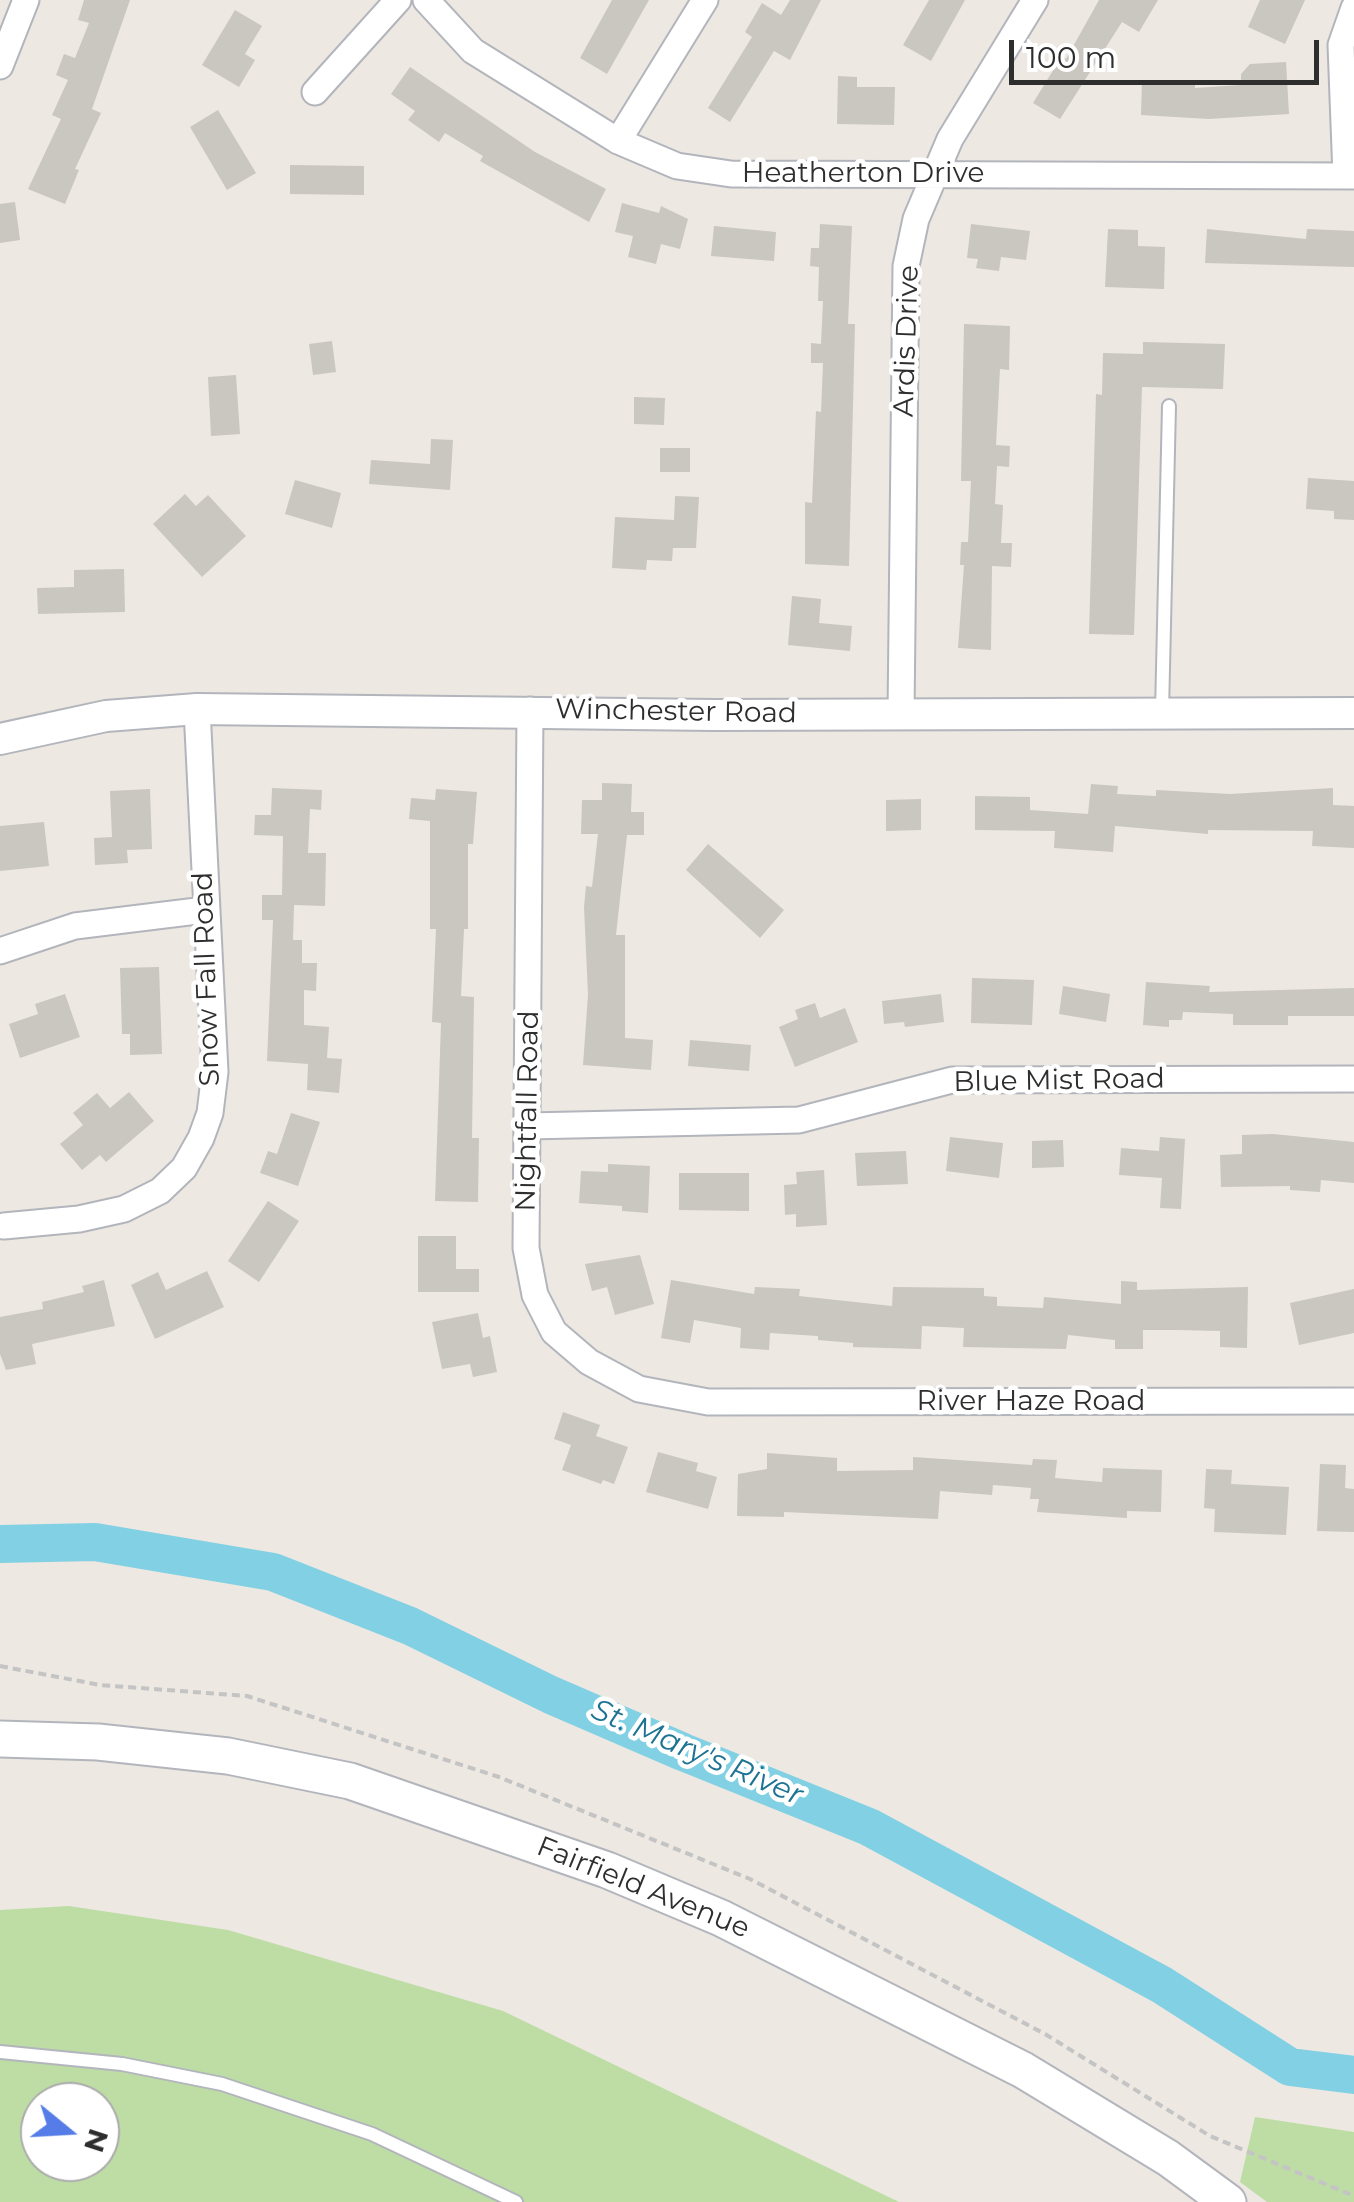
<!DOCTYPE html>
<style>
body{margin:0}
#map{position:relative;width:1354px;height:2202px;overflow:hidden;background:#ede8e2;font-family:Montserrat,sans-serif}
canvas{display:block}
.north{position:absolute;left:20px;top:2082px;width:100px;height:100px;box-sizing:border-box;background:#fff;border:2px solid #ababab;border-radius:50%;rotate:108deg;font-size:28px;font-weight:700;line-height:40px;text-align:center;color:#2e2e2e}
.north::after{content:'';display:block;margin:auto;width:35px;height:45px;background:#557ce7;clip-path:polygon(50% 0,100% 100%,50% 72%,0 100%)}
.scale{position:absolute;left:1009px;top:40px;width:310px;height:45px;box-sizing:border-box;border:5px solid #2e2e2e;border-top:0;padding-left:12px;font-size:30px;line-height:35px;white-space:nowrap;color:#2e2e2e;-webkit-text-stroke:8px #fff;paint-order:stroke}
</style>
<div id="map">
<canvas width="1354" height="2202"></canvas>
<div class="north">N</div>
<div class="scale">100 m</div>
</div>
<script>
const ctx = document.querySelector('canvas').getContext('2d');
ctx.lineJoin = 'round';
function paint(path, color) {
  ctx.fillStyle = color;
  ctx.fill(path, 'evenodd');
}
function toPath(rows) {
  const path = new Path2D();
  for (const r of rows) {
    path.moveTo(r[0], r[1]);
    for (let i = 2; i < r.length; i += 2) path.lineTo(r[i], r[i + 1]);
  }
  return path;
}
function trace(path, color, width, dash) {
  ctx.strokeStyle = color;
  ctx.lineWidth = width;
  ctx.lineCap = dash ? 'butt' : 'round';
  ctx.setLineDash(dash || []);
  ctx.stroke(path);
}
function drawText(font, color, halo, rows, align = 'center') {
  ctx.font = font + ' Montserrat,sans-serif';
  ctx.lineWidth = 9;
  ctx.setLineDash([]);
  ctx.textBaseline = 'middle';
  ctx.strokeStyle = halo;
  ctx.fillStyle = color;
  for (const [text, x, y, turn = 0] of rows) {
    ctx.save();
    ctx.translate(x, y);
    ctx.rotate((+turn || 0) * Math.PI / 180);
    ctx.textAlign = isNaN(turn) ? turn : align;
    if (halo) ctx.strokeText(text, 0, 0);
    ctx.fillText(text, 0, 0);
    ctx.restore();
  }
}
const green = toPath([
 [69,1906,228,1930,503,2011,899,2202,0,2202,0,1910],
 [40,2102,100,2102,100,2162,40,2162],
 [1255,2117,1354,2132,1354,2202,1267,2202,1240,2182]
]);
const river = toPath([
 [0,1544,95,1542,273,1572,410,1626,551,1695,683,1752,869,1827,1162,1985,1290,2067,1354,2075]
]);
const building = toPath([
 [84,0,130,0,92,109,101,113,75,169,79,170,65,204,28,189,61,119,52,115,68,80,56,75,64,54,75,58,89,23,78,20],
 [612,0,649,0,607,74,580,58],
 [790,0,821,0,790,60,774,51,730,122,708,108,752,37,745,32,762,3,781,15],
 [929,0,965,0,931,61,903,45],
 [1099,0,1158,0,1139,32,1122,22,1060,119,1033,103,1062,56,1066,59],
 [1260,0,1305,0,1285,44,1248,27],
 [235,10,262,26,245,54,255,60,239,87,202,65],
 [1286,62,1289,114,1209,119,1141,115,1142,80,1195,83,1195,88,1241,85,1241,74,1250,64],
 [410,67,535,152,606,189,589,222,480,161,483,156,445,133,439,142,408,120,415,111,391,94],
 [838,76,857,77,857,87,895,87,894,125,837,124],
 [218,110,256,173,227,190,190,127],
 [290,165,364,166,364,195,290,194],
 [15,202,20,240,0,243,0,204],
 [622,203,659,213,661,206,688,219,680,249,661,244,656,264,628,257,633,236,615,232],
 [820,224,852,226,848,324,855,324,849,566,805,564,805,502,812,503,816,411,821,412,823,363,811,363,811,343,821,344,823,301,818,301,819,267,810,266,811,248,819,248],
 [971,224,1030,231,1026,260,1001,257,999,271,976,268,978,259,967,258],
 [714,226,776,232,774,261,711,256],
 [1108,229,1138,230,1138,246,1165,247,1164,289,1105,287],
 [1207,229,1306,239,1307,229,1354,231,1354,267,1205,263],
 [964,324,1010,326,1009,370,1000,369,996,445,1010,446,1009,467,997,466,995,504,1003,505,1001,543,1012,543,1011,567,992,566,991,650,958,648,964,565,960,565,961,542,968,542,971,481,961,481],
 [332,341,336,372,313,375,309,344],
 [1143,342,1225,344,1223,389,1142,387,1134,635,1089,634,1096,394,1102,395,1103,353,1143,354],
 [236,375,240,434,211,436,208,377],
 [634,397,665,398,664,425,634,424],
 [431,439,453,440,450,490,369,484,371,460,430,464],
 [660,448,690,448,690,472,660,472],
 [1308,478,1354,481,1354,520,1334,519,1334,511,1306,509],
 [295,480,341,493,332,528,285,514],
 [185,494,196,506,208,495,246,536,202,577,153,524],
 [675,496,699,497,696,548,673,548,672,561,647,560,646,570,612,568,615,517,674,520],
 [124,569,125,612,38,614,37,588,74,587,74,570],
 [792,596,821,599,819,623,852,626,850,651,788,645],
 [602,783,632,784,631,812,644,812,644,835,627,835,616,935,625,935,625,1038,653,1040,651,1070,583,1065,588,995,584,907,586,886,592,887,598,834,581,834,582,800,602,800],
 [1091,784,1118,786,1117,794,1156,796,1156,790,1230,794,1333,788,1333,805,1354,806,1354,848,1312,846,1313,831,1208,830,1208,834,1115,826,1113,852,1054,848,1055,831,975,830,975,796,1030,797,1030,810,1088,814],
 [272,788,322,790,321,810,310,809,308,853,326,853,325,906,294,905,293,940,302,940,302,963,317,963,316,991,304,990,304,1025,329,1027,327,1058,342,1059,339,1093,307,1090,308,1064,267,1061,273,920,262,920,262,895,282,895,283,836,254,835,255,815,271,815],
 [150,789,152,849,127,850,128,863,95,865,94,838,112,837,110,791],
 [436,789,477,792,473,844,468,844,468,929,464,929,461,996,474,997,472,1138,479,1138,478,1202,435,1201,441,1023,432,1022,436,929,430,929,430,821,409,819,411,798,435,800],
 [921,799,921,830,886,831,886,800],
 [44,822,49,866,0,871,0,826],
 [708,844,784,910,760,938,686,870],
 [159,967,162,1054,130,1055,130,1034,122,1034,120,968],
 [972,978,1034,980,1032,1025,971,1023],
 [1146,982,1210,986,1209,992,1354,988,1354,1016,1288,1016,1288,1025,1233,1025,1233,1014,1183,1012,1182,1020,1169,1020,1169,1027,1143,1025],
 [1063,986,1110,994,1106,1022,1059,1014],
 [65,994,80,1037,20,1058,9,1024,38,1014,35,1004],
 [941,994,944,1022,905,1027,904,1022,884,1024,882,1001],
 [815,1003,820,1018,845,1008,858,1042,795,1067,779,1027,798,1019,795,1010],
 [690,1040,751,1045,749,1071,688,1066],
 [129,1092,154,1121,106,1162,100,1155,82,1170,60,1144,83,1125,73,1113,97,1093,110,1108],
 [291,1113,320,1122,298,1186,260,1173,268,1151,277,1154],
 [1273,1134,1354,1142,1354,1183,1321,1180,1320,1192,1290,1190,1290,1186,1221,1187,1220,1155,1242,1154,1242,1135],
 [950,1137,1003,1143,999,1178,946,1171],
 [1160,1137,1185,1139,1181,1209,1160,1208,1162,1178,1119,1175,1121,1148,1159,1151],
 [1063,1140,1064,1167,1032,1168,1032,1141],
 [906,1151,908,1184,857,1186,855,1153],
 [608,1164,650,1166,648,1213,622,1211,622,1206,579,1203,581,1171,608,1172],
 [824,1170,827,1225,796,1227,796,1214,785,1215,784,1185,797,1184,796,1172],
 [679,1173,749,1173,749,1211,679,1210],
 [268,1201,299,1221,259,1282,228,1261],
 [418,1236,456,1236,456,1269,479,1269,479,1292,418,1292],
 [640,1255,654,1304,615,1315,607,1287,592,1291,585,1264],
 [207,1271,224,1307,155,1339,131,1285,158,1272,166,1290],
 [104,1280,115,1326,32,1344,36,1364,6,1370,0,1354,0,1317,43,1309,42,1302,84,1292,82,1286],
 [671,1280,754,1294,755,1287,800,1289,799,1296,892,1306,893,1287,984,1288,984,1296,997,1297,997,1306,1043,1308,1044,1297,1121,1304,1121,1281,1137,1282,1137,1290,1248,1287,1247,1348,1220,1347,1220,1331,1177,1330,1143,1330,1143,1349,1115,1349,1115,1340,1068,1335,1066,1349,963,1347,964,1328,922,1326,921,1349,853,1347,853,1343,818,1340,818,1336,770,1333,769,1350,740,1348,741,1328,694,1320,690,1343,661,1338],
 [1354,1289,1354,1333,1299,1345,1290,1303],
 [478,1313,483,1338,490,1336,497,1372,473,1377,470,1364,442,1369,432,1322],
 [563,1412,600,1425,596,1436,628,1447,614,1484,603,1480,601,1484,562,1470,571,1445,554,1439],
 [658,1452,698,1463,696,1471,717,1477,708,1509,646,1492],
 [767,1453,837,1458,837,1471,913,1470,913,1457,1032,1465,1033,1459,1057,1460,1055,1478,1102,1482,1103,1468,1162,1470,1161,1512,1127,1511,1127,1518,1037,1512,1039,1499,1030,1499,1031,1488,993,1485,992,1495,940,1491,938,1519,784,1512,784,1517,737,1516,738,1474,767,1469],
 [1320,1464,1346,1465,1345,1488,1354,1489,1354,1532,1317,1531],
 [1206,1469,1232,1470,1231,1484,1289,1487,1286,1535,1214,1532,1215,1509,1204,1508]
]);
const path = toPath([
 [0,1666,100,1685,247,1696,499,1777,750,1879,1045,2034,1210,2136,1354,2196]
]);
const service = toPath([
 [1162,712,1169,406],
 [0,2052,122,2064,222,2084,372,2134,516,2202]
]);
const minor = toPath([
 [426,0,473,51,618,141,677,166,731,174,1354,176],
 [0,66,26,0],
 [315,92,398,0],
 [618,141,705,0],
 [1346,176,1341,45,1354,8],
 [530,710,526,1248,535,1295,554,1332,589,1362,639,1389,708,1402,1354,1401],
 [901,714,906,266,916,219,950,139,1035,0],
 [0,951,75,926,205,910],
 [528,1126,799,1120,952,1080,1354,1079],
 [4,1226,79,1219,124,1209,160,1191,184,1168,201,1138,210,1113,215,1072,197,709]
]);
const tertiary = toPath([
 [0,739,106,716,197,709,715,715,1354,713]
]);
const secondary = toPath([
 [0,1739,98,1742,228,1756,350,1781,607,1870,721,1918,1023,2070,1168,2158,1228,2202]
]);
const streetNames = [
 ["Heatherton Drive",863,174],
 ["Ardis Drive",907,341,-88],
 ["Winchester Road",676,712,1],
 ["Snow Fall Road",207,979,-92],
 ["Blue Mist Road",1059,1081,-1],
 ["Nightfall Road",528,1111,-89],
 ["River Haze Road",1031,1402],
 ["Fairfield Avenue",643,1888,22]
];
const waterNames = [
 ["St. Mary's River",697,1753,23]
];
paint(green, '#bddda5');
trace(river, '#82d0e3', 38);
paint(building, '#cac6c0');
trace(service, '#b3b5bc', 16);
trace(minor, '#b3b5bc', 29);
trace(tertiary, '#b3b5bc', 34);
trace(secondary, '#b3b5bc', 39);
trace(path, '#c4c4c4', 4, [8, 5]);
trace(service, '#fff', 12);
trace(minor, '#fff', 25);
trace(tertiary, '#fff', 30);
trace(secondary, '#fff', 35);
drawText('28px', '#2e2e2e', '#fff', streetNames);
drawText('italic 30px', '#1d7393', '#fff', waterNames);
</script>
